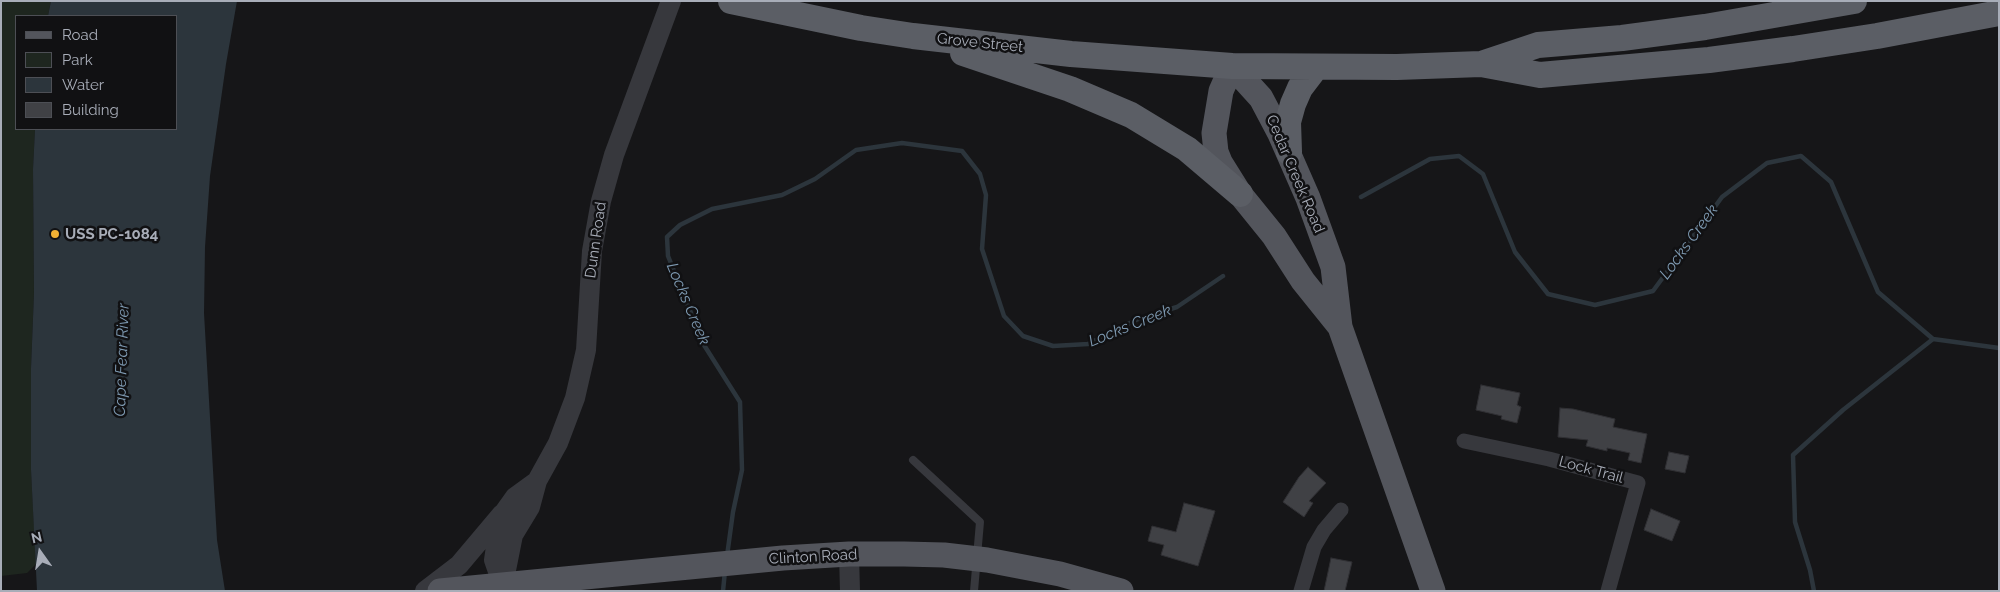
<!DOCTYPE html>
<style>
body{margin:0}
#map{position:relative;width:2000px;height:592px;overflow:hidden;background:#161618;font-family:Raleway,sans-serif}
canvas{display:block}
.frame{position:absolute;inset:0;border:2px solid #a8adb8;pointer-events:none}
.legend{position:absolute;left:15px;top:15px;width:162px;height:115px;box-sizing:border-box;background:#111113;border:1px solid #4d4f55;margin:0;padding:6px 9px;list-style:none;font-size:15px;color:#a8adb8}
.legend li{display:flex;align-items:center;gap:10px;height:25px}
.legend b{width:25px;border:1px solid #4d4f55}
.north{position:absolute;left:15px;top:527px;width:50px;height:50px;-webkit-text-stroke:4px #111113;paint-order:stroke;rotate:347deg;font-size:14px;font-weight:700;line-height:20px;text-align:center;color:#a8adb8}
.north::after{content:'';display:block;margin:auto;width:18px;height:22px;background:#a8adb8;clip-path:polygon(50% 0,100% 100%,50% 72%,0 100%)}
</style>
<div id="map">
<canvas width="2000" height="592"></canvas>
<div class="frame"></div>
<ul class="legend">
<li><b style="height:6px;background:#53555c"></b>Road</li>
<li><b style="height:14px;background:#1e261f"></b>Park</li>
<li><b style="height:14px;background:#2c353c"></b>Water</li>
<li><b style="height:14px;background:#404145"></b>Building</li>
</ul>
<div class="north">N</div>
</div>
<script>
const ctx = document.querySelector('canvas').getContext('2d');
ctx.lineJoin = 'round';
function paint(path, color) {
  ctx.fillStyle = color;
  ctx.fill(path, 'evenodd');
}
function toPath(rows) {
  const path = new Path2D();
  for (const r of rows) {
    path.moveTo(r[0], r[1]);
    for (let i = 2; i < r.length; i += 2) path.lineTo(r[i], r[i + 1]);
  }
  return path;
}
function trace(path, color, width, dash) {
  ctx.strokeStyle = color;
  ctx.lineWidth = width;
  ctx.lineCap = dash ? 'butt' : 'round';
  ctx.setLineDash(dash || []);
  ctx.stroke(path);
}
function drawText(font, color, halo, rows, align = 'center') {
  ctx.font = font + ' Raleway,sans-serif';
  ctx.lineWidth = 5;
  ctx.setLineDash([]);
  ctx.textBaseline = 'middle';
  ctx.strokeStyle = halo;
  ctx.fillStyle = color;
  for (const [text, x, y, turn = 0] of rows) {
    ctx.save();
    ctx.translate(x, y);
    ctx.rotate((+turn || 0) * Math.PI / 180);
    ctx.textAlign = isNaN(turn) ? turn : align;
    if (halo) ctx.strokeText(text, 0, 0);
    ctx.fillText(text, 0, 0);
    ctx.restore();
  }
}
const green = toPath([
 [1,1,51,1,48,16,16,16,16,129,35,129,33,169,34,293,31,368,31,470,36,564,27,573,1,576]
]);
const water = toPath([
 [51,1,237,1,226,64,210,176,205,247,204,313,217,540,225,591,37,591,31,470,31,368,34,293,33,169,35,129,176,129,176,16,48,16]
]);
const stream = toPath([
 [1361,197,1430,159,1459,156,1483,174,1515,252,1548,294,1595,305,1653,291,1722,197,1767,163,1801,156,1831,182,1878,292,1933,339,1999,348],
 [727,556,733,512,742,470,740,402,704,345,668,256,667,237,680,225,712,209,782,195,815,179,856,150,902,143,962,151,980,174,986,195,982,249,1004,316,1023,336,1053,346,1088,344,1138,319,1177,307,1223,276],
 [723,591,725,571],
 [1814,591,1810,570,1795,522,1793,455,1843,410,1933,339]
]);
const building = toPath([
 [1481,385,1520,393,1517,405,1521,407,1517,423,1501,419,1502,416,1476,410,1481,385],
 [1560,408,1573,409,1615,419,1613,427,1647,434,1641,463,1628,460,1630,453,1607,448,1607,451,1586,446,1588,440,1558,437,1560,408],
 [1669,452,1689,456,1685,473,1665,469,1669,452],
 [1308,467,1326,483,1309,501,1313,503,1304,517,1283,502,1299,477,1308,467],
 [1184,503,1215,511,1198,566,1161,555,1164,545,1148,541,1152,526,1176,532,1184,503],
 [1651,509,1680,521,1672,541,1644,530,1651,509],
 [1331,558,1352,562,1345,591,1324,591,1331,558]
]);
const service = toPath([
 [913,460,980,522,974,591]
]);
const minor = toPath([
 [1464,441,1549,459,1638,483,1608,591],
 [1301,591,1314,547,1324,530,1341,510]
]);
const tertiary = toPath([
 [849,554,850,591],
 [502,583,494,560,497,540,505,511,515,497,537,481],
 [503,585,513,535,530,507,537,481,558,443,575,398,586,350,592,251,601,201,614,155,671,1],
 [425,591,459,565,502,514]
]);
const primary = toPath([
 [1340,327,1303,281,1274,236,1240,194,1220,162,1216,152,1214,133,1221,91,1232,66,1261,98,1280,134,1308,198,1333,267,1340,327,1433,591],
 [440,591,783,558,849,554,904,554,944,555,987,560,1060,574,1121,591]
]);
const trunk = toPath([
 [731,1,861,28,913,36,1071,54,1232,66,1397,67,1481,64,1540,75,1709,60,1793,49,1877,36,1999,13],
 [963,53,1070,89,1131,115,1187,149,1240,194],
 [1484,63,1538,45,1622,38,1705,27,1854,1],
 [1289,152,1288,122,1293,104,1300,88,1316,67]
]);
const markers = [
 [55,234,5,"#f2b134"]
];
const streetNames = [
 ["Grove Street",980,43,6],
 ["Cedar Creek Road",1295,174,67],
 ["Dunn Road",596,240,-82],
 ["Lock Trail",1591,470,15],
 ["Clinton Road",813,557,-3]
];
const poiNames = [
 ["USS PC-1084",65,234]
];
const waterNames = [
 ["Locks Creek",1689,242,-54],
 ["Locks Creek",688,304,67],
 ["Locks Creek",1130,326,-22],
 ["Cape Fear River",122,360,-88]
];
paint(green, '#1e261f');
paint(water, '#2c353c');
trace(stream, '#2c353c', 4.5);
paint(building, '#404145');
trace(building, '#303034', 1);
trace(service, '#37383d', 8);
trace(minor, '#37383d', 15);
trace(tertiary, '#37383d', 20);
trace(primary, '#53555c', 25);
trace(trunk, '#5b5e65', 26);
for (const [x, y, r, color] of markers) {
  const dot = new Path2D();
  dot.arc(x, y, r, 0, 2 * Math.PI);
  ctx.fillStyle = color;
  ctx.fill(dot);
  trace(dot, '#111113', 2);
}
drawText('15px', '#a8adb8', '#111113', streetNames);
drawText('bold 15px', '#a8adb8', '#111113', poiNames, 'left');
drawText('italic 16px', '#7f9bb3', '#111113', waterNames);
</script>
